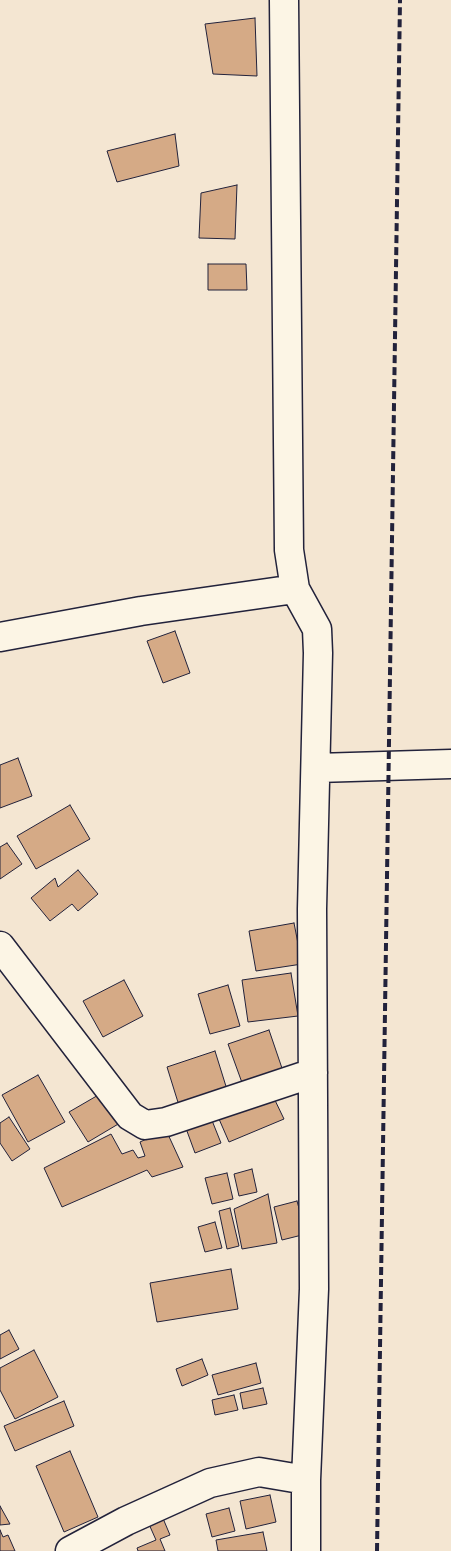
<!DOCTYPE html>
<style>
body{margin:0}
canvas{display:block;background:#f4e6d2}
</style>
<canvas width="451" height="1551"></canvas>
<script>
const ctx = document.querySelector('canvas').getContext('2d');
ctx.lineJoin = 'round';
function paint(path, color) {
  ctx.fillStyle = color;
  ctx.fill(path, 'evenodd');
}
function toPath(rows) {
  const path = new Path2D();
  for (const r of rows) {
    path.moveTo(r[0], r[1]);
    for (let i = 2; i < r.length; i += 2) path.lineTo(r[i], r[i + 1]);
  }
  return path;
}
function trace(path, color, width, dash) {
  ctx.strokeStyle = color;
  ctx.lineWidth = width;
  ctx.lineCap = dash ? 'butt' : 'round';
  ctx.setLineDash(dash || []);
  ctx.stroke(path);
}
const building = toPath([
 [255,18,257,76,213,74,205,24,255,18],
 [175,134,179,166,117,182,107,151,175,134],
 [237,185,235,239,199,238,201,193,237,185],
 [208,264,246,264,247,290,208,290,208,264],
 [175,631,190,673,163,683,147,641,175,631],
 [18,758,32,796,0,808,0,765,18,758],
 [70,805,90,839,36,869,17,836,70,805],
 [7,843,22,864,0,879,0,847,7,843],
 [78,870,98,894,78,911,72,904,50,921,31,898,55,878,58,887,78,870],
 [294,923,302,964,256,971,249,931,294,923],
 [291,973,298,1016,248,1022,242,980,291,973],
 [124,980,143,1016,103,1037,83,1001,124,980],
 [228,985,240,1026,210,1034,198,994,228,985],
 [269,1030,285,1077,245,1091,228,1044,269,1030],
 [215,1051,229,1096,181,1112,167,1067,215,1051],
 [38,1075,65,1122,28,1142,2,1095,38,1075],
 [107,1090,125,1120,88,1142,69,1112,107,1090],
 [271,1092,284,1119,229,1142,219,1119,271,1092],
 [209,1113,221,1143,195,1153,184,1123,209,1113],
 [9,1117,30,1149,12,1161,0,1143,0,1123,9,1117],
 [166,1130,183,1167,152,1177,147,1170,62,1207,44,1168,111,1134,122,1154,133,1150,138,1158,145,1156,140,1142,166,1130],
 [252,1169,257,1192,239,1196,234,1174,252,1169],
 [227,1173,233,1199,212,1204,205,1178,227,1173],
 [268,1194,277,1243,242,1249,234,1209,268,1194],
 [297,1201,306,1234,282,1240,274,1207,297,1201],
 [230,1208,239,1246,227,1249,219,1211,230,1208],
 [215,1222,222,1248,205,1252,198,1227,215,1222],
 [231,1269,238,1309,157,1322,150,1283,231,1269],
 [9,1330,19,1349,0,1359,0,1335,9,1330],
 [34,1350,58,1397,15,1419,0,1390,0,1368,34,1350],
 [202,1359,208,1375,182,1386,176,1369,202,1359],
 [256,1363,261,1383,218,1395,212,1375,256,1363],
 [263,1388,267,1404,243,1409,240,1393,263,1388],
 [234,1395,238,1410,215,1415,212,1400,234,1395],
 [64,1401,74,1426,15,1451,4,1426,64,1401],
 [70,1451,98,1517,64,1532,36,1466,70,1451],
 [270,1495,276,1522,246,1529,240,1501,270,1495],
 [0,1506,10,1524,0,1525,0,1506],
 [229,1508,235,1531,212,1537,206,1514,229,1508],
 [162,1516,170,1535,160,1539,165,1551,138,1551,137,1548,156,1540,148,1522,162,1516],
 [0,1530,3,1537,8,1535,15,1551,0,1551,0,1530],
 [263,1532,267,1551,218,1551,216,1540,263,1532]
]);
const minor = toPath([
 [284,0,289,550,295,589,317,629,318,653,312,909,314,1289,306,1480,306,1551],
 [0,637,141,611,295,589],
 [317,768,451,764],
 [0,946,130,1116,145,1125,166,1122,313,1073],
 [70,1551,126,1521,210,1483,259,1472,306,1480]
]);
const rail = toPath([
 [377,1551,400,0]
]);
paint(building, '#d5aa86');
trace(building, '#22223b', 1);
trace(minor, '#22223b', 31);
trace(minor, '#fcf5e5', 28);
trace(rail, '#22223b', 4, [8, 4]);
</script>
